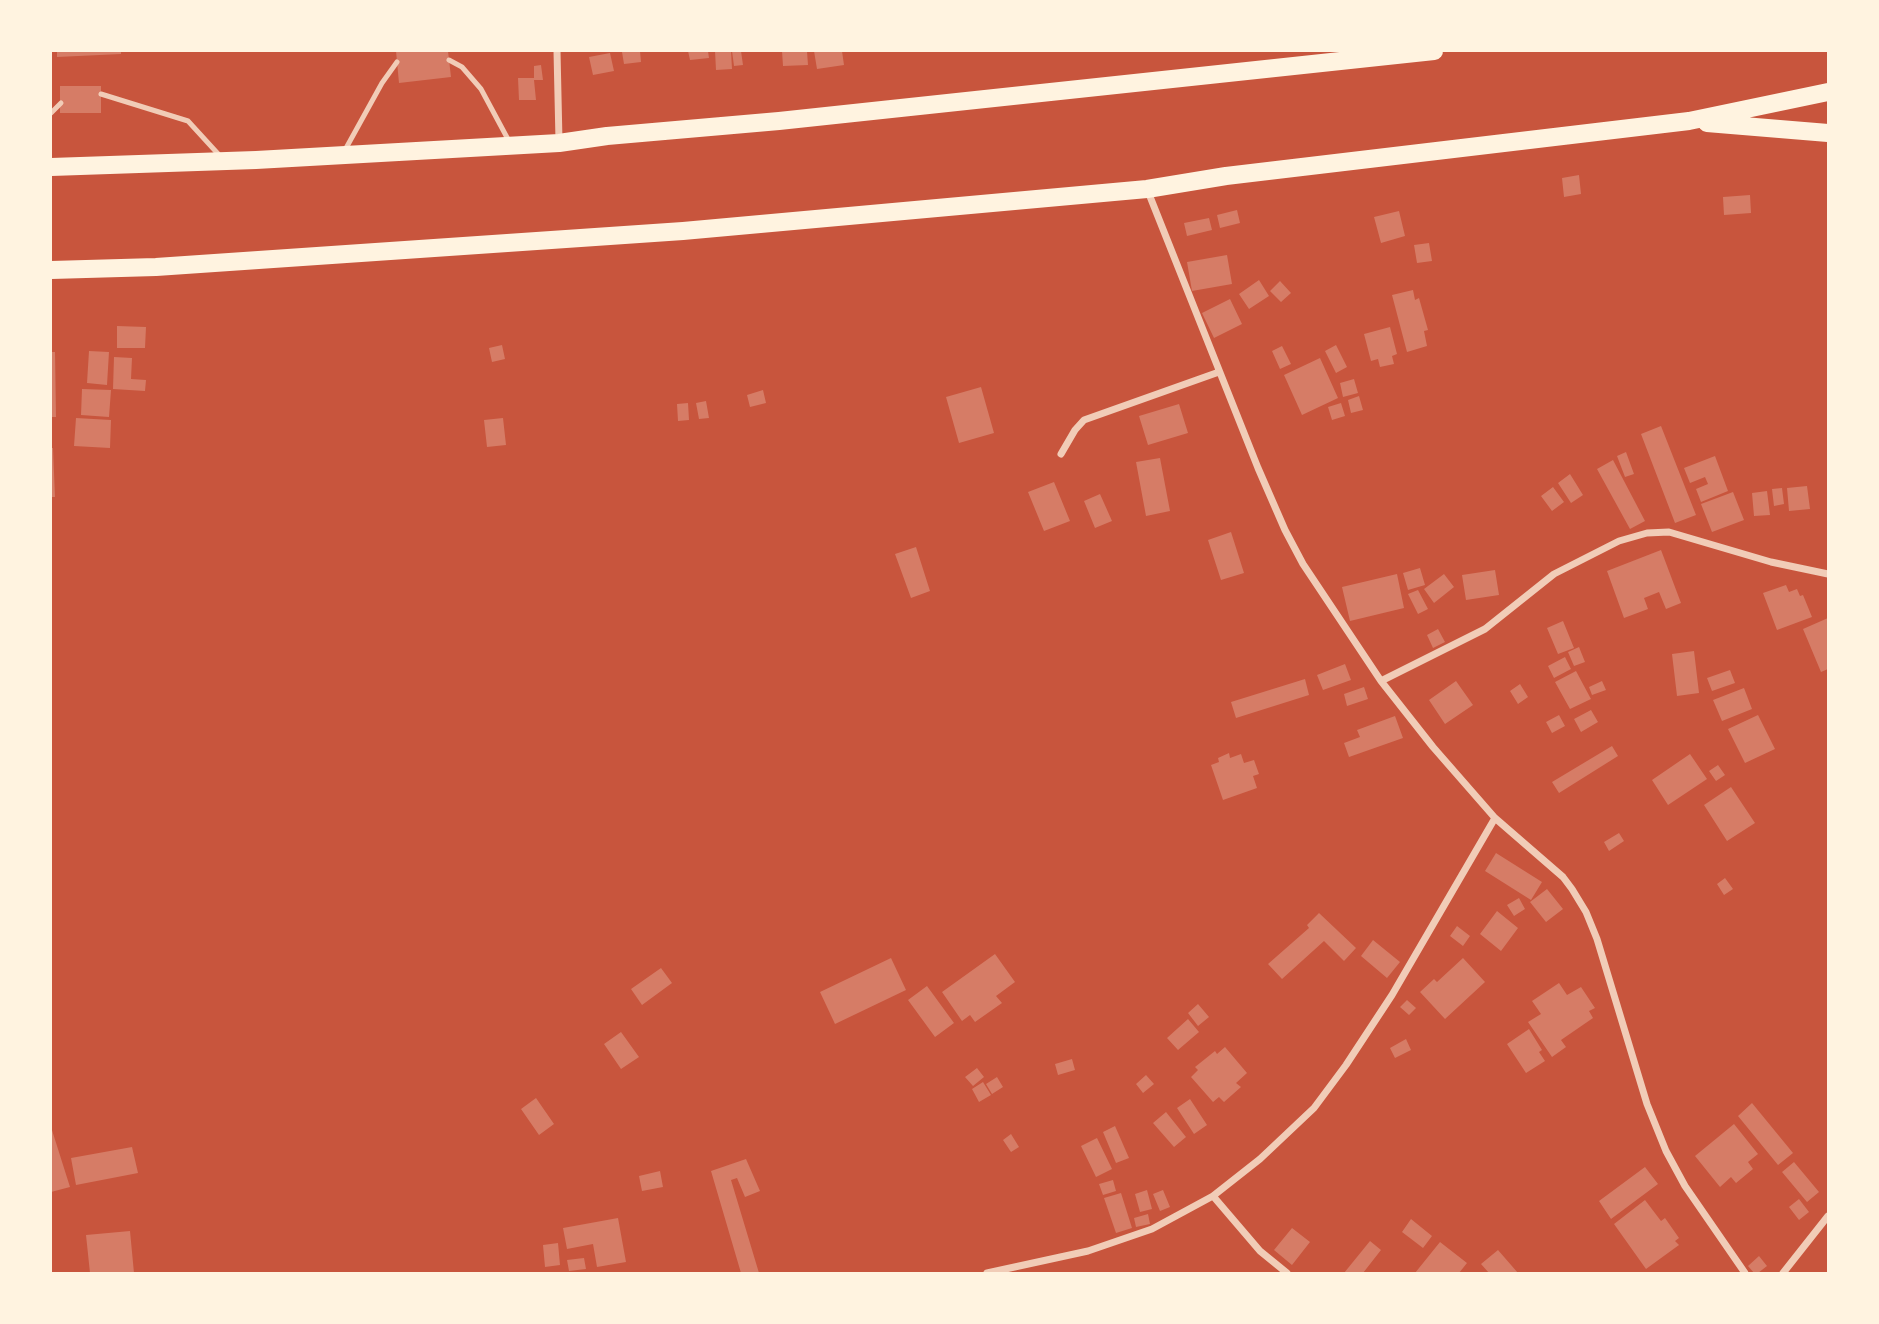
<!DOCTYPE html>
<style>
body{margin:0}
#map{position:relative;width:1879px;height:1324px;overflow:hidden;background:#c8553d;font-family:"Exo 2",sans-serif}
canvas{display:block}
.frame{position:absolute;inset:0;border:52px solid #fff3e0;pointer-events:none}
</style>
<div id="map">
<canvas width="1879" height="1324"></canvas>
<div class="frame"></div>
</div>
<script>
const ctx = document.querySelector('canvas').getContext('2d');
ctx.lineJoin = 'round';
function paint(path, color) {
  ctx.fillStyle = color;
  ctx.fill(path, 'evenodd');
}
function toPath(rows) {
  const path = new Path2D();
  for (const r of rows) {
    path.moveTo(r[0], r[1]);
    for (let i = 2; i < r.length; i += 2) path.lineTo(r[i], r[i + 1]);
  }
  return path;
}
function trace(path, color, width, dash) {
  ctx.strokeStyle = color;
  ctx.lineWidth = width;
  ctx.lineCap = dash ? 'butt' : 'round';
  ctx.setLineDash(dash || []);
  ctx.stroke(path);
}
const building = toPath([
 [57,51,121,51,121,54,57,57],
 [396,51,448,51,451,77,399,83],
 [640,51,641,62,624,64,622,52],
 [688,51,708,51,709,58,690,60],
 [715,51,731,51,732,69,716,70],
 [732,51,741,51,743,65,734,66],
 [782,51,807,51,808,65,783,66],
 [814,51,842,51,844,65,817,69],
 [610,53,614,71,593,75,589,57],
 [541,65,543,80,534,80,536,100,519,100,518,78,534,78,534,66],
 [60,86,101,86,101,113,60,113],
 [1579,175,1581,194,1564,197,1562,178],
 [1750,195,1751,213,1724,215,1723,197],
 [1237,210,1240,223,1220,228,1217,215],
 [1399,211,1405,236,1381,243,1374,217],
 [1209,218,1212,230,1187,236,1184,223],
 [1429,243,1432,261,1417,263,1414,245],
 [1227,255,1232,284,1192,291,1187,262],
 [1259,280,1269,296,1249,309,1239,294],
 [1280,281,1291,293,1281,302,1270,291],
 [1413,290,1415,300,1419,298,1428,330,1424,331,1427,346,1407,352,1392,295],
 [1230,299,1242,324,1214,338,1202,313],
 [117,326,146,327,145,348,117,348],
 [1390,327,1397,354,1392,356,1394,364,1380,367,1378,359,1371,361,1364,334],
 [502,345,505,359,492,362,489,348],
 [1336,345,1347,367,1336,373,1325,351],
 [1282,346,1291,364,1280,369,1272,351],
 [89,351,109,352,107,385,87,383],
 [51,352,55,352,56,417,51,417],
 [114,357,132,358,131,379,146,380,145,391,113,389],
 [1320,358,1338,398,1302,415,1284,375],
 [1354,379,1358,393,1343,397,1340,383],
 [981,387,994,433,959,443,946,397],
 [82,389,111,390,109,417,81,415],
 [763,390,766,403,750,407,747,395],
 [1359,396,1363,410,1351,413,1348,400],
 [706,401,709,418,699,419,696,403],
 [688,403,689,420,678,421,677,404],
 [1341,403,1345,416,1332,420,1328,407],
 [1179,404,1188,433,1148,445,1139,416],
 [76,418,111,420,110,448,74,446],
 [503,418,506,445,487,447,484,420],
 [1661,426,1696,515,1675,523,1641,434],
 [51,448,53,448,55,497,51,497],
 [1626,452,1634,474,1625,477,1617,456],
 [1715,456,1728,491,1701,502,1696,489,1708,484,1705,477,1690,483,1684,468],
 [1160,458,1170,511,1146,516,1136,462],
 [1613,460,1645,521,1630,529,1597,469],
 [1570,474,1583,495,1571,503,1558,483],
 [1054,482,1070,521,1044,531,1028,492],
 [1807,486,1810,509,1789,511,1787,488],
 [1553,487,1564,502,1552,511,1541,496],
 [1782,488,1784,504,1774,506,1772,489],
 [1767,491,1770,515,1754,516,1752,493],
 [1733,492,1744,520,1712,532,1701,504],
 [1100,494,1112,521,1095,528,1084,501],
 [1231,532,1244,573,1221,580,1208,540],
 [916,547,930,591,911,598,895,554],
 [1661,550,1681,603,1666,609,1659,592,1644,598,1648,609,1624,618,1607,571],
 [1420,568,1425,585,1408,590,1403,573],
 [1495,570,1499,595,1466,600,1462,575],
 [1397,574,1404,608,1350,621,1342,587],
 [1444,574,1454,587,1434,603,1424,589],
 [1786,585,1789,592,1797,589,1800,596,1803,595,1812,617,1777,630,1763,593],
 [1418,590,1428,609,1418,614,1408,594],
 [1828,618,1828,669,1821,672,1803,629],
 [1563,621,1574,648,1558,654,1547,628],
 [1438,629,1445,642,1433,648,1427,635],
 [1579,647,1585,662,1574,666,1568,652],
 [1694,651,1699,693,1677,696,1672,654],
 [1565,657,1571,669,1554,678,1548,666],
 [1345,664,1351,680,1323,690,1317,675],
 [1730,670,1735,683,1712,691,1707,678],
 [1576,671,1591,699,1570,709,1555,682],
 [1305,679,1309,695,1236,718,1231,702],
 [1456,681,1473,705,1445,724,1429,700],
 [1602,681,1606,690,1592,695,1589,687],
 [1520,684,1528,697,1518,704,1510,691],
 [1364,687,1368,699,1347,706,1344,694],
 [1744,688,1752,709,1722,721,1713,700],
 [1591,710,1598,722,1581,732,1574,719],
 [1559,715,1565,726,1552,733,1546,722],
 [1758,715,1775,749,1745,763,1728,729],
 [1395,716,1403,738,1349,757,1344,743,1360,737,1357,730],
 [1612,746,1618,756,1559,793,1552,782],
 [1229,753,1230,758,1241,754,1244,763,1254,760,1259,774,1253,776,1257,788,1223,800,1211,765,1219,762,1218,758],
 [1690,754,1707,779,1668,805,1652,780],
 [1718,765,1725,775,1716,781,1709,771],
 [1731,787,1755,823,1727,841,1704,805],
 [1619,833,1624,841,1609,851,1604,842],
 [1496,853,1542,882,1531,900,1485,871],
 [1725,878,1733,889,1724,895,1717,884],
 [1547,889,1563,909,1546,922,1530,902],
 [1519,898,1525,909,1514,916,1507,905],
 [1497,911,1518,928,1501,951,1480,934],
 [1319,913,1356,948,1344,961,1324,941,1282,979,1268,964,1309,928,1307,925],
 [1457,926,1470,936,1463,946,1450,936],
 [1373,940,1400,962,1387,978,1361,956],
 [995,954,1015,982,996,996,1002,1003,975,1022,970,1015,962,1021,942,992],
 [891,958,906,990,835,1024,820,992],
 [1463,958,1485,982,1445,1019,1420,992,1434,979,1437,982],
 [661,968,672,983,642,1005,631,989],
 [1559,983,1567,995,1581,987,1595,1008,1589,1011,1593,1018,1561,1040,1566,1047,1552,1057,1528,1022,1541,1014,1532,1001],
 [927,986,954,1023,935,1037,908,1000],
 [1407,1000,1416,1008,1409,1015,1400,1007],
 [1198,1004,1209,1017,1198,1026,1188,1013],
 [1188,1019,1199,1032,1178,1050,1167,1038],
 [1529,1029,1542,1050,1539,1052,1545,1061,1526,1073,1507,1044],
 [621,1032,639,1057,621,1069,604,1044],
 [1406,1039,1411,1050,1395,1058,1390,1048],
 [1225,1047,1247,1073,1236,1083,1241,1087,1224,1102,1219,1097,1213,1102,1191,1077,1198,1070,1195,1067,1215,1051,1217,1054],
 [1072,1059,1075,1070,1058,1075,1055,1064],
 [977,1068,984,1077,973,1086,965,1077],
 [1146,1075,1154,1084,1143,1093,1136,1084],
 [997,1077,1003,1087,992,1094,986,1084],
 [983,1082,991,1095,979,1102,972,1089],
 [536,1098,554,1124,539,1135,521,1109],
 [1190,1099,1207,1125,1194,1134,1177,1108],
 [1752,1103,1793,1153,1778,1165,1738,1116],
 [1166,1112,1186,1137,1174,1147,1153,1123],
 [1734,1124,1758,1154,1748,1162,1753,1169,1736,1183,1731,1177,1720,1187,1695,1156],
 [1115,1126,1129,1158,1116,1163,1103,1132],
 [51,1127,70,1187,51,1192],
 [1011,1134,1019,1147,1011,1152,1003,1140],
 [1097,1138,1112,1169,1096,1177,1081,1146],
 [132,1147,138,1173,76,1185,71,1158],
 [746,1159,760,1191,745,1197,737,1178,731,1180,759,1273,741,1273,711,1171],
 [1794,1162,1819,1192,1807,1202,1782,1172],
 [1645,1167,1658,1184,1611,1219,1599,1201],
 [660,1171,663,1187,642,1191,639,1176],
 [1113,1180,1116,1191,1103,1195,1099,1184],
 [1147,1190,1152,1209,1140,1212,1135,1194],
 [1163,1190,1170,1207,1160,1211,1153,1194],
 [1121,1193,1132,1228,1116,1233,1104,1198],
 [1799,1199,1809,1212,1799,1220,1789,1207],
 [1645,1200,1661,1221,1665,1218,1679,1238,1675,1241,1679,1245,1646,1269,1614,1224],
 [1148,1214,1150,1224,1136,1227,1134,1218],
 [618,1218,626,1262,597,1267,593,1244,567,1249,563,1228],
 [1411,1219,1432,1236,1423,1248,1402,1232],
 [1292,1228,1310,1242,1292,1265,1274,1250],
 [130,1231,134,1273,90,1273,86,1235],
 [1370,1241,1381,1250,1363,1273,1344,1273],
 [1440,1242,1467,1263,1459,1273,1415,1273],
 [558,1243,560,1265,545,1267,543,1245],
 [1498,1250,1518,1273,1489,1273,1481,1264],
 [1759,1256,1767,1266,1758,1273,1754,1273,1748,1266],
 [584,1258,586,1269,569,1271,567,1260]
]);
const service = toPath([
 [449,60,462,67,481,89,510,143],
 [101,94,188,121,220,156],
 [51,113,61,103],
 [345,150,382,83,397,62]
]);
const minor = toPath([
 [557,51,559,141],
 [1147,189,1258,468,1285,530,1303,564,1381,681,1433,747,1495,818,1563,877,1572,889,1586,912,1597,939,1647,1104,1666,1151,1685,1186,1745,1273],
 [1061,454,1075,430,1084,420,1219,372],
 [1381,681,1485,629,1554,574,1619,541,1647,533,1669,532,1771,562,1828,574],
 [1213,1196,1260,1251,1287,1273],
 [987,1273,1088,1251,1152,1229,1213,1196,1260,1159,1314,1108,1346,1065,1392,995,1495,818],
 [1783,1273,1828,1216]
]);
const trunk = toPath([
 [1707,123,1828,133],
 [51,167,256,160,559,143,607,136,779,121,1434,51],
 [51,270,156,267,683,231,1147,189,1226,176,1689,121,1828,92]
]);
paint(building, '#d67c66');
trace(service, '#f1ccb7', 5);
trace(minor, '#f1ccb7', 7);
trace(trunk, '#fff3e0', 18);
</script>
